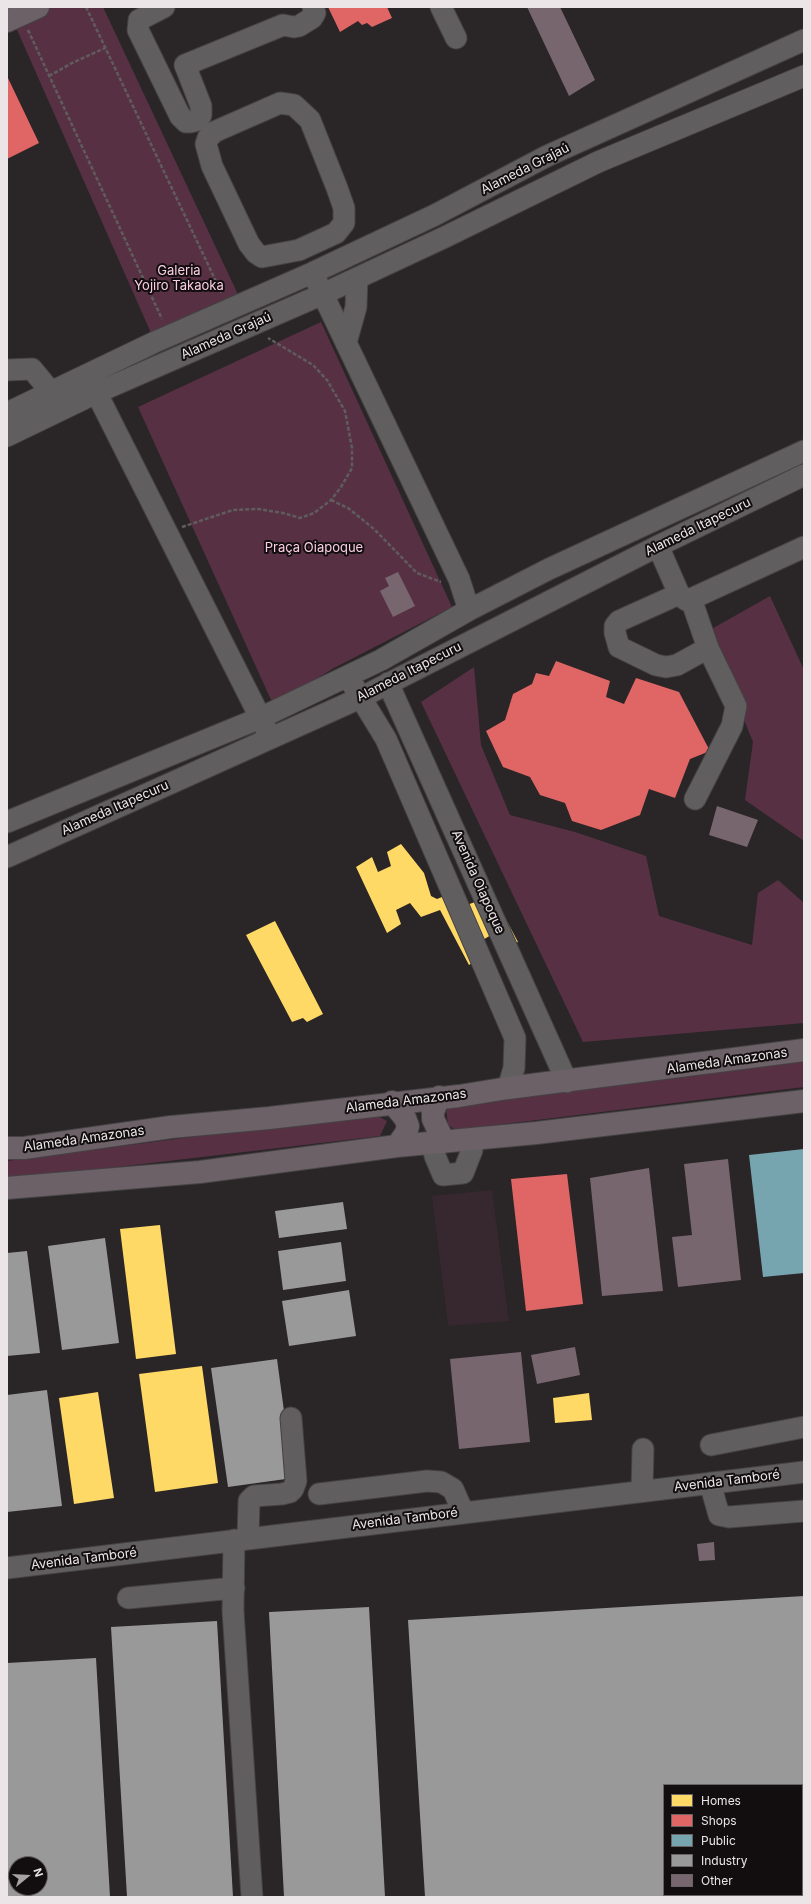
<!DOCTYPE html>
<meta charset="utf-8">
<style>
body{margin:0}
#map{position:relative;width:811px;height:1904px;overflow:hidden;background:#2a2527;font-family:Inter,sans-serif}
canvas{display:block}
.frame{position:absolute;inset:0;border:8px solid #ebe5e7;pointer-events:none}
.legend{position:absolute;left:663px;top:1784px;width:140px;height:112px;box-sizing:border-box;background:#120d0f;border:1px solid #696365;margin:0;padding:5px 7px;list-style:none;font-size:12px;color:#ebe5e7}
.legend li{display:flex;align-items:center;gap:8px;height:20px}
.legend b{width:20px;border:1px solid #696365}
.north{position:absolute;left:8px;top:1856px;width:40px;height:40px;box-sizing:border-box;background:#120d0f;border:1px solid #696365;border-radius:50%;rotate:72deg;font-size:11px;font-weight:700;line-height:16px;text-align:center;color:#ebe5e7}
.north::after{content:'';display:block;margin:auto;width:14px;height:18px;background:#a7a2a4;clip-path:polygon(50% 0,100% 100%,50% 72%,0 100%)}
</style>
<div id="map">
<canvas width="811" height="1904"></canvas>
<div class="frame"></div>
<ul class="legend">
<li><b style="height:11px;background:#ffd966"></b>Homes</li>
<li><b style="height:11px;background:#e06666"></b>Shops</li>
<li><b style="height:11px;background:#76a5af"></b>Public</li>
<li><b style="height:11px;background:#999"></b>Industry</li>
<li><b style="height:11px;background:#78666e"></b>Other</li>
</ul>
<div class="north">N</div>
</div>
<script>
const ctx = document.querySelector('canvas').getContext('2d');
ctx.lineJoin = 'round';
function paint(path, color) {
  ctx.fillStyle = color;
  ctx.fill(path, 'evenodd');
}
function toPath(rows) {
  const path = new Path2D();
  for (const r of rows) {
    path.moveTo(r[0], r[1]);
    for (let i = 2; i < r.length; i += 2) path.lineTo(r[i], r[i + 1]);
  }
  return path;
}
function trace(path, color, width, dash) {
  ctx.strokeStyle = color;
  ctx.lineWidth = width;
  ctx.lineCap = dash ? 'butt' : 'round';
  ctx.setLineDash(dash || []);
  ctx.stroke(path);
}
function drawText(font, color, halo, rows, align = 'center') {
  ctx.font = font + ' Inter,sans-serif';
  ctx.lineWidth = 4;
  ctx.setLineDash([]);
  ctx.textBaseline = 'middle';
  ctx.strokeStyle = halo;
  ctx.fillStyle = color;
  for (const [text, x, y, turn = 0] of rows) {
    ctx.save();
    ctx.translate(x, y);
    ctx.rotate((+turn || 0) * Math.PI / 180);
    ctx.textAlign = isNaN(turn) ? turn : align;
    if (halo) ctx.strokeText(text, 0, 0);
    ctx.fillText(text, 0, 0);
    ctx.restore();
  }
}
const built = toPath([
 [492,1190,509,1321,448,1326,432,1196]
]);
const green = toPath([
 [7,7,103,7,242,303,155,342,14,23,7,24],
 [321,322,452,607,334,668,308,684,272,702,138,407],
 [770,596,804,670,804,841,745,800,753,742,708,631],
 [474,667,481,745,510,815,575,832,646,856,659,916,752,945,758,893,778,880,804,903,804,1023,583,1042,421,702],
 [804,1059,804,1087,456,1130,448,1125,446,1108,458,1103],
 [378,1116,387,1121,380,1136,7,1180,7,1161,268,1127]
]);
const homes = toPath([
 [401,844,424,873,431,896,437,899,457,891,464,906,475,902,484,878,518,942,501,949,491,935,481,941,485,954,469,965,440,910,421,917,410,903,396,910,401,924,387,933,356,867,372,857,378,872,391,866,387,852],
 [275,921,323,1014,307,1022,303,1018,292,1022,246,935],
 [160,1225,176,1354,136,1359,120,1229],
 [202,1366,218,1483,155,1492,139,1374],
 [98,1392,114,1498,74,1504,59,1398],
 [589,1393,592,1420,555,1423,553,1398]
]);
const shops = toPath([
 [328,7,387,7,392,18,372,27,367,23,362,25,358,21,340,32],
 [7,76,39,143,7,159],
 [556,661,610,681,606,697,624,704,636,678,679,692,710,751,690,759,675,798,649,789,640,815,601,830,572,821,565,803,540,795,530,777,503,767,486,731,505,720,513,694,532,684,536,673,549,676],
 [567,1174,583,1304,526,1311,511,1179]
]);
const public = toPath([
 [804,1149,804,1273,763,1277,749,1155]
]);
const industry = toPath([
 [343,1202,347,1229,279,1238,275,1211],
 [105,1238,119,1343,62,1350,48,1246],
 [341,1242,346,1281,283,1290,278,1251],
 [27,1251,40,1353,7,1356,7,1253],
 [349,1290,356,1336,289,1346,282,1301],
 [277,1359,293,1478,228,1487,211,1368],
 [47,1390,62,1506,7,1512,7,1395],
 [804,1596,804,1897,425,1897,408,1620],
 [664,1785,802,1785,802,1895,664,1895],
 [369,1607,385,1897,284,1897,269,1612],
 [217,1621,233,1897,127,1897,111,1627],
 [96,1658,110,1897,7,1897,7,1663],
 [16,1864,40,1864,40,1888,16,1888]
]);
const building = toPath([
 [527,7,560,7,595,80,569,96],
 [398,572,415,606,393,617,380,591,389,586,385,578],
 [717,806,758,820,747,847,709,835],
 [728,1159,741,1280,678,1287,672,1237,692,1235,684,1164],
 [649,1168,663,1291,602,1296,590,1178],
 [575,1347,580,1375,537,1384,531,1355],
 [521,1352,530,1442,459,1449,450,1359],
 [714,1542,715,1560,699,1561,697,1544]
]);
const path = toPath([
 [86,7,222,294],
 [28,30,162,319],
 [49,76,72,63,105,48],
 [331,500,348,508,374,529,417,573,441,582],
 [182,527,233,510,258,509,283,513,300,518,314,513,331,500,341,487,352,468,352,448,345,411,327,380,313,365,268,338]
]);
const minor = toPath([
 [164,7,139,20,138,30,180,116,186,122,191,122,198,120,201,115,201,106,185,65,283,25,294,27,299,26,312,18,315,13,313,7],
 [441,7,456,38],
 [280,103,294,105,310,120,337,188,344,208,344,223,336,233,299,250,262,257,256,253,249,244,212,166,206,144,208,138,214,132,280,103],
 [317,282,459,579,469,610],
 [346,343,356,307,357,278],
 [7,370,32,369,51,392],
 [90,380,267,731],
 [7,413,155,342,312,273,435,215,547,156,804,40],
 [7,436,96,393,323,294,445,237,598,162,804,76],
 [658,546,679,594,686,600,691,599,804,547],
 [679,594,619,621,615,626,615,633,619,647,656,665,666,667,677,665,708,648],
 [691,599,708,648,736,706,732,726,695,799],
 [388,683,567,1082],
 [353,685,386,739,515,1038,514,1068,508,1088],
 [7,822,260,718,381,660,469,610,549,569,804,451],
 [7,857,360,698,658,546,804,475],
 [432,1143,435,1156,443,1175,463,1173,472,1150,471,1140],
 [711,1445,804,1427],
 [710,1483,719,1515,729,1517,804,1511],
 [642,1490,643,1449],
 [319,1494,427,1481,441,1482,453,1489,463,1512],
 [248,1538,249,1501,254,1496,282,1494,290,1492,293,1489,296,1481,291,1418],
 [234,1540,233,1611,252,1897],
 [7,1568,804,1472],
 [128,1598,234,1588]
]);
const major = toPath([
 [7,21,38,7],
 [439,1097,433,1112,433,1119,444,1142],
 [392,1102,405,1118,408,1126,406,1133,397,1146],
 [7,1148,24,1148,171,1127,269,1118,459,1096,508,1088,804,1050],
 [7,1188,200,1172,397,1146,536,1133,804,1101]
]);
const streetNames = [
 ["Alameda Grajaú",525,169,-27],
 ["Alameda Grajaú",226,336,-24],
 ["Alameda Itapecuru",698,527,-26],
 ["Alameda Itapecuru",409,672,-27],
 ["Alameda Itapecuru",115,808,-24],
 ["Avenida Oiapoque",478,882,66],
 ["Alameda Amazonas",727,1061,-8],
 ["Alameda Amazonas",406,1101,-7],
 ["Alameda Amazonas",84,1139,-8],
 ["Avenida Tamboré",727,1481,-7],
 ["Avenida Tamboré",405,1519,-7],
 ["Avenida Tamboré",84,1559,-7]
];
const parkNames = [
 ["Galeria",179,271],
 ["Yojiro Takaoka",179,286],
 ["Praça Oiapoque",314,548]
];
paint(built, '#37282f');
paint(green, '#573143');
paint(homes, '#ffd966');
paint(shops, '#e06666');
paint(public, '#76a5af');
paint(industry, '#999');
paint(building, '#78666e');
trace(minor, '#454243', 23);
trace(major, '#454243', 24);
trace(path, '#605c5e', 2.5, [4, 2]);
trace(minor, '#615e5f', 21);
trace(major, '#6b6166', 22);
drawText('13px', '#ebe5e7', '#120d0f', streetNames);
drawText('13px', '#facde0', '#120d0f', parkNames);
</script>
